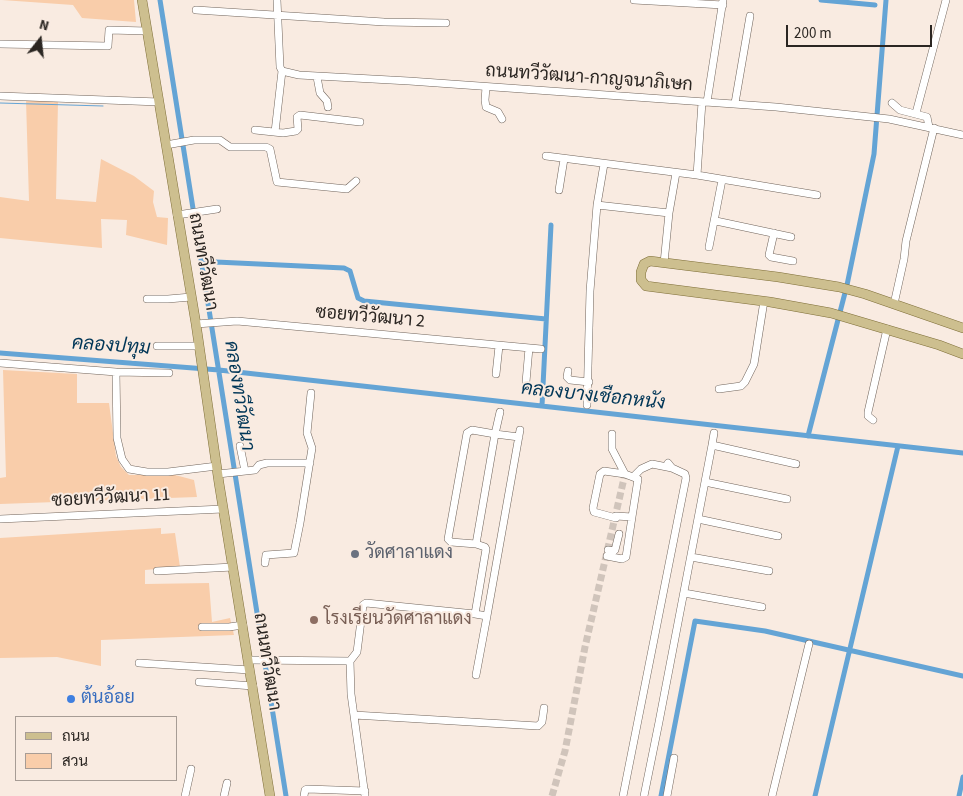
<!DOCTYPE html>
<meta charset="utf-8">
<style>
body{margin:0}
#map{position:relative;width:963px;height:796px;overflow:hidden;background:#f9ebe1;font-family:"Source Sans 3",Sarabun,sans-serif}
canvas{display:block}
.legend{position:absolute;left:15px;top:716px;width:162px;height:65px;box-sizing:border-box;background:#f9ebe1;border:1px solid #a79c95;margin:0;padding:6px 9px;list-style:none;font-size:15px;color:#2b2622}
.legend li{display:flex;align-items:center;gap:10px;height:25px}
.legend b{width:25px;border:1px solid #a79c95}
.north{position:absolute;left:15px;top:15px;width:50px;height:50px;-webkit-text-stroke:4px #f9ebe1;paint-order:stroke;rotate:16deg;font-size:14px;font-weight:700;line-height:20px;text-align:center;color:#2b2622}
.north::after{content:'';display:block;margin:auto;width:18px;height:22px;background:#2b2622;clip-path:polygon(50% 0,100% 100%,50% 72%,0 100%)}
.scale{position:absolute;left:786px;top:25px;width:146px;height:22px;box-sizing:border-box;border:2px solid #2b2622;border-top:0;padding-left:6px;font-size:15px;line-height:18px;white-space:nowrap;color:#2b2622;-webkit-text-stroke:4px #f9ebe1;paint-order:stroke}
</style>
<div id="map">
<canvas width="963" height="796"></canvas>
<ul class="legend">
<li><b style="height:6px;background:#cdbf8f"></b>ถนน</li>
<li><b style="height:14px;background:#f9cdaa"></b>สวน</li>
</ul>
<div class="north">N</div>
<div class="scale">200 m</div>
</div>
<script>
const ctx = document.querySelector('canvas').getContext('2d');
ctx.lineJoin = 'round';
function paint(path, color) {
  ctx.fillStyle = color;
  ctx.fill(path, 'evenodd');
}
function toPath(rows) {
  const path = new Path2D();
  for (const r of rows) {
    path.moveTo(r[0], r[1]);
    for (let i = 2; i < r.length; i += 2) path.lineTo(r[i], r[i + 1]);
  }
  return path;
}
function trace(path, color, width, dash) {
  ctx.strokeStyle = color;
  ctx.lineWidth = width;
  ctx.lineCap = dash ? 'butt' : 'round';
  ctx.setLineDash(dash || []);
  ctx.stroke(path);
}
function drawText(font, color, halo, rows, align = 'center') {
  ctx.font = font + ' "Source Sans 3",Sarabun,sans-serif';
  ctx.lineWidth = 4;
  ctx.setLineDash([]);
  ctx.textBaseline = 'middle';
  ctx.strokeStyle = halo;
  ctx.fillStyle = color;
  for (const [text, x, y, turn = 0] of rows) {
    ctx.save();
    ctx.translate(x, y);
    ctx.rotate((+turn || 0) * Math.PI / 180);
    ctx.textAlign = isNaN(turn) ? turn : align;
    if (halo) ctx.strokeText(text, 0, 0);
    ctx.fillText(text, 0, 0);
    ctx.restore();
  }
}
const green = toPath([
 [2,0,134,0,136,22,82,18,73,5],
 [26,100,58,101,56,199,96,202,101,159,134,176,154,191,153,202,157,217,168,218,167,245,126,235,127,220,101,219,102,248,0,238,0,197,29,201],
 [3,370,77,374,77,403,109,403,116,456,121,467,129,475,175,475,194,480,197,497,0,504,0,478,6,477],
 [161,528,161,534,175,533,180,567,145,570,145,584,209,583,212,622,230,618,234,635,101,640,101,666,57,657,0,658,0,538]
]);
const stream = toPath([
 [0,103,103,106]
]);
const canal = toPath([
 [160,0,286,796],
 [821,0,875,5],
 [202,264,216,262,344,268,350,271,358,298,364,301,546,319],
 [0,353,219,370,963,453],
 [542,406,551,225],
 [808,436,847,285,874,154,886,0],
 [661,796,695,621,765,631,963,676],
 [815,796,898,446],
 [959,796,963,777]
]);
const minorTunnel = toPath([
 [552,796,565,751,585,647,625,474]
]);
const minor = toPath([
 [277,0,280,67,282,71,299,75,409,81,776,107,889,119,963,135],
 [634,0,723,5],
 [196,10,384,22,446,23],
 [0,44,108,46,109,30,147,31],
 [317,77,320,93,327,101,328,107],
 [486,87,485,100,486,107,498,112,502,119],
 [0,96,159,102],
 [707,102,723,0],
 [735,103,750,16],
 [892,103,900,110,927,117,929,127],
 [916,113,946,0],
 [255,130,283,133,296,131,298,129,297,117,300,115,360,122],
 [275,132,282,71],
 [166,145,194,140,220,140,230,147,266,147,270,149,277,182,347,189,356,181],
 [546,156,697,175,817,195],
 [697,175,702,102],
 [559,190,564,159],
 [597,205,669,213],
 [177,215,217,209],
 [716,221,791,237],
 [774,233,769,255,771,257,793,261],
 [709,247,722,180],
 [664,263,669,213,676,173],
 [147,299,168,299,191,297],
 [894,304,904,259,906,241,934,128],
 [196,324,237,321,541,349],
 [157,346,199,346],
 [0,363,116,372,117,438,122,459,129,469,147,472,168,472,217,466],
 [568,371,567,377,570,380,589,382],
 [116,372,169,373],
 [496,374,499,346],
 [526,382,529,348],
 [719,389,741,386,745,382,754,364,764,301],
 [587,405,590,291,597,205,604,164],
 [873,420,868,416,868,412,887,329],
 [612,434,612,449,625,474],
 [712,445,714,433],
 [240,446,245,471],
 [218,474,255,470,259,465,267,463,310,463],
 [634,476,641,469,652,464,672,468],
 [705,482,787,499],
 [616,518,594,512,593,508,600,474,604,471,625,474,638,479,632,517,616,516],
 [0,519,223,509],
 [698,519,778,536],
 [476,544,495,434,519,437],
 [608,550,614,551,615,550,619,534],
 [607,556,622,559,626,557,632,517],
 [691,557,769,571],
 [265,563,266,555,294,553,300,523,312,448,307,433,311,393],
 [157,571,233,567],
 [684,593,762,607],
 [475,614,487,616,520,430],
 [202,627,229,627,243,625],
 [249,660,350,661],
 [139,663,250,670],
 [476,675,487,616],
 [199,682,253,686],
 [354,715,538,726,542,722,544,708],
 [185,796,191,769],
 [224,796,227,783],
 [304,796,305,790,307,789,365,791],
 [365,796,351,694,350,661,357,652,363,605,366,603,475,614,486,549,485,547,476,544,451,542,448,539,467,433,472,430,495,434,500,412],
 [623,796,686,478,685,474,672,468,668,463],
 [644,796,659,722,712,445,796,464],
 [667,796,674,758],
 [772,796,809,644]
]);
const major = toPath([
 [142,0,196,324,219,483,270,796],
 [963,328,865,294,839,287,778,277,650,261,644,264,641,272,641,280,646,286,770,302,831,313,939,345,963,354]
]);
const markers = [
 [355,554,5,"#6b7280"],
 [314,620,5,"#8d6e63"],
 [71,699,5,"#3f7fe0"]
];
const streetNames = [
 ["ถนนทวีวัฒนา-กาญจนาภิเษก",589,79,4],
 ["ถนนทวีวัฒนา",202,262,80],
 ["ซอยทวีวัฒนา 2",370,318,5],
 ["ซอยทวีวัฒนา 11",111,499,-3],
 ["ถนนทวีวัฒนา",266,662,81]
];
const worshipNames = [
 ["วัดศาลาแดง",365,554]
];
const educationNames = [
 ["โรงเรียนวัดศาลาแดง",324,620]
];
const shopNames = [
 ["ต้นอ้อย",81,699]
];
const waterNames = [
 ["คลองปทุม",111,347,4],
 ["คลองทวีวัฒนา",238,396,81],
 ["คลองบางเชือกหนัง",593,397,6]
];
paint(green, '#f9cdaa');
trace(stream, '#64a4d5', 1);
trace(canal, '#64a4d5', 5);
trace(minorTunnel, '#d0c4bb', 7, [7, 3.5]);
trace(minor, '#71655c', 8);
trace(major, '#7e6e38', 10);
trace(minor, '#fff', 7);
trace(major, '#cdbf8f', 9);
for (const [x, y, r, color] of markers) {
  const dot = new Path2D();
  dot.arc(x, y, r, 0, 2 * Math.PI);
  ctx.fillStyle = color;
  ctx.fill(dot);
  trace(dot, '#f9ebe1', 2);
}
drawText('18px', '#2b2622', '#f9ebe1', streetNames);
drawText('18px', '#5b616d', '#f9ebe1', worshipNames, 'left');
drawText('18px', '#785e54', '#f9ebe1', educationNames, 'left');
drawText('18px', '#366cbe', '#f9ebe1', shopNames, 'left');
drawText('italic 19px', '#003657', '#f9ebe1', waterNames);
</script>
